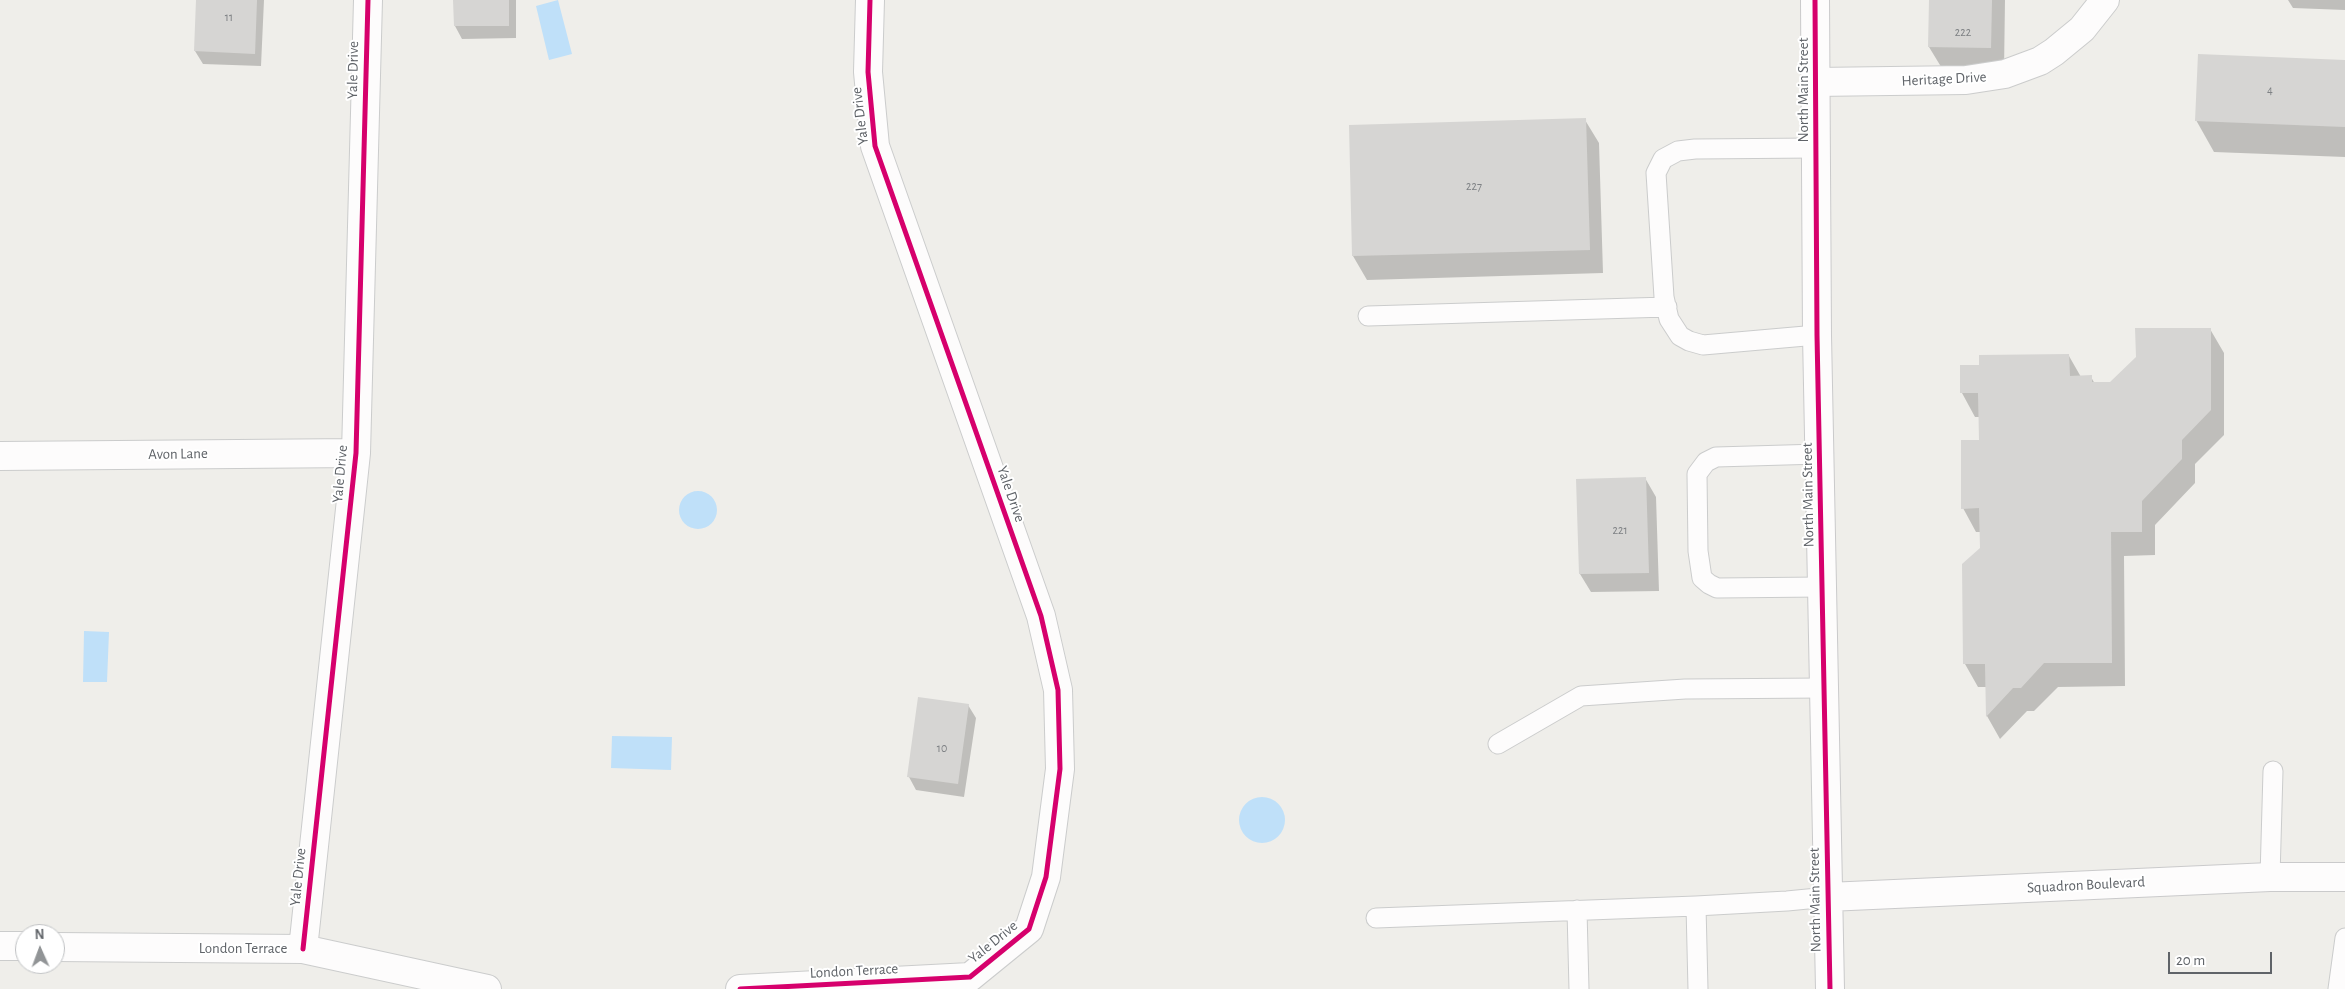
<!DOCTYPE html>
<style>
body{margin:0}
#map{position:relative;width:2345px;height:989px;overflow:hidden;background:#efeeea;font-family:"Alegreya Sans",sans-serif}
canvas{display:block}
.north{position:absolute;left:15px;top:924px;width:50px;height:50px;box-sizing:border-box;background:#fff;border:1px solid #bfc1c3;border-radius:50%;rotate:358deg;font-size:14px;font-weight:700;line-height:20px;text-align:center;color:#5f6368}
.north::after{content:'';display:block;margin:auto;width:18px;height:22px;background:#919496;clip-path:polygon(50% 0,100% 100%,50% 72%,0 100%)}
.scale{position:absolute;left:2168px;top:952px;width:104px;height:22px;box-sizing:border-box;border:2px solid #5f6368;border-top:0;padding-left:6px;font-size:15px;line-height:18px;white-space:nowrap;color:#5f6368;-webkit-text-stroke:4px #fff;paint-order:stroke}
</style>
<div id="map">
<canvas width="2345" height="989"></canvas>
<div class="north">N</div>
<div class="scale">20 m</div>
</div>
<script>
const ctx = document.querySelector('canvas').getContext('2d');
ctx.lineJoin = 'round';
function paint(path, color) {
  ctx.fillStyle = color;
  ctx.fill(path, 'evenodd');
}
function toPath(rows) {
  const path = new Path2D();
  for (const r of rows) {
    if (r.length === 3) {
      path.moveTo(r[0] + r[2], r[1]);
      path.arc(r[0], r[1], r[2], 0, 2 * Math.PI);
      continue;
    }
    path.moveTo(r[0], r[1]);
    for (let i = 2; i < r.length; i += 2) path.lineTo(r[i], r[i + 1]);
  }
  return path;
}
function trace(path, color, width, dash) {
  ctx.strokeStyle = color;
  ctx.lineWidth = width;
  ctx.lineCap = dash ? 'butt' : 'round';
  ctx.setLineDash(dash || []);
  ctx.stroke(path);
}
function drawText(font, color, halo, rows, align = 'center') {
  ctx.font = font + ' "Alegreya Sans",sans-serif';
  ctx.lineWidth = 4;
  ctx.setLineDash([]);
  ctx.textBaseline = 'middle';
  ctx.strokeStyle = halo;
  ctx.fillStyle = color;
  for (const [text, x, y, turn = 0] of rows) {
    ctx.save();
    ctx.translate(x, y);
    ctx.rotate((+turn || 0) * Math.PI / 180);
    ctx.textAlign = isNaN(turn) ? turn : align;
    if (halo) ctx.strokeText(text, 0, 0);
    ctx.fillText(text, 0, 0);
    ctx.restore();
  }
}
const water = toPath([
 [558,0,572,54,549,60,536,6],
 [698,510,19],
 [84,631,109,632,107,682,83,682],
 [612,736,672,737,671,770,611,768],
 [1262,820,23]
]);
const shadow = toPath([
 [197,0,264,0,261,66,203,64,195,51],
 [455,0,516,0,516,38,462,39,455,26],
 [1930,0,2005,0,2004,71,1943,70,1929,47],
 [2288,0,2345,0,2345,10,2293,8],
 [2345,61,2345,157,2214,152,2196,120],
 [1585,120,1599,143,1603,273,1367,280,1353,256,1350,126],
 [2210,329,2224,353,2224,435,2195,464,2195,483,2155,525,2155,555,2124,556,2125,686,2058,687,2034,711,2027,711,2000,739,1987,716,1987,687,1978,687,1965,664,1981,548,1981,532,1976,532,1963,508,1980,441,1980,417,1975,417,1962,393,1980,366,2069,356,2081,377,2091,377,2095,384,2111,384],
 [1645,478,1656,497,1659,591,1591,592,1580,574],
 [919,698,968,705,976,718,964,797,916,790,909,777]
]);
const building = toPath([
 [196,0,257,0,255,54,194,51],
 [453,0,509,0,509,26,454,26],
 [1929,0,1992,0,1991,48,1928,47],
 [2198,54,2345,60,2345,127,2195,121],
 [1586,118,1590,250,1352,256,1349,125],
 [2135,328,2211,328,2211,410,2182,440,2182,459,2142,501,2142,532,2111,532,2112,663,2044,663,2021,688,2013,688,1986,717,1985,664,1963,664,1962,564,1980,548,1979,508,1961,509,1961,440,1979,440,1978,393,1960,393,1960,365,1979,365,1979,355,2069,354,2070,376,2092,375,2092,382,2110,382,2136,357],
 [1646,477,1649,573,1579,574,1576,479],
 [918,697,969,704,958,784,907,777]
]);
const lane = toPath([
 [1815,148,1695,149,1678,151,1663,159,1656,173,1664,297,1669,319,1680,336,1689,341,1703,345,1817,335],
 [1368,316,1667,307],
 [1820,454,1716,457,1706,462,1697,474,1698,551,1702,578,1709,584,1717,588,1822,587],
 [1498,744,1581,696,1685,689,1824,688],
 [2270,877,2273,771],
 [1696,906,1698,989],
 [1577,910,1579,989],
 [1376,918,1696,906,1787,901,1828,897],
 [2338,989,2345,938]
]);
const street = toPath([
 [1815,82,1966,80,2005,74,2040,61,2054,52,2082,29,2105,0],
 [0,456,356,453],
 [0,946,25,946],
 [55,947,303,949,487,989],
 [303,949,356,453,368,0],
 [740,989,970,977,1029,929,1046,877,1060,769,1058,690,1041,616,875,146,868,72,870,0]
]);
const secondary = toPath([
 [1815,0,1817,335,1830,989],
 [1828,897,2270,877,2345,877]
]);
const cycleway = toPath([
 [1815,0,1817,335,1830,989],
 [303,949,356,453,368,0],
 [740,989,970,977,1029,929,1046,877,1060,769,1058,690,1041,616,875,146,868,72,870,0]
]);
const numberNames = [
 ["11",229,17],
 ["222",1963,32],
 ["4",2270,90],
 ["227",1474,186],
 ["221",1620,530],
 ["10",942,748]
];
const streetNames = [
 ["Yale Drive",353,70,-89],
 ["Heritage Drive",1944,79,-3],
 ["North Main Street",1803,90,-90],
 ["Yale Drive",860,116,-97],
 ["Avon Lane",178,454,-1],
 ["Yale Drive",340,474,-85],
 ["Yale Drive",1011,494,71],
 ["North Main Street",1808,495,-91],
 ["Yale Drive",298,877,-84],
 ["Squadron Boulevard",2086,885,-3],
 ["North Main Street",1815,900,-91],
 ["Yale Drive",993,942,-39],
 ["London Terrace",243,948],
 ["London Terrace",854,971,-3]
];
paint(water, '#bfe0f9');
paint(shadow, '#0003');
paint(building, '#d6d5d3');
trace(lane, '#cbcccc', 21);
trace(street, '#cbcccc', 30);
trace(secondary, '#cacacb', 30);
trace(lane, '#fdfcfc', 19);
trace(street, '#fdfcfc', 28);
trace(secondary, '#fdfcfc', 28);
trace(cycleway, '#d6006c', 5);
drawText('12px', '#7e8184', null, numberNames);
drawText('15px', '#5f6368', '#fff', streetNames);
</script>
